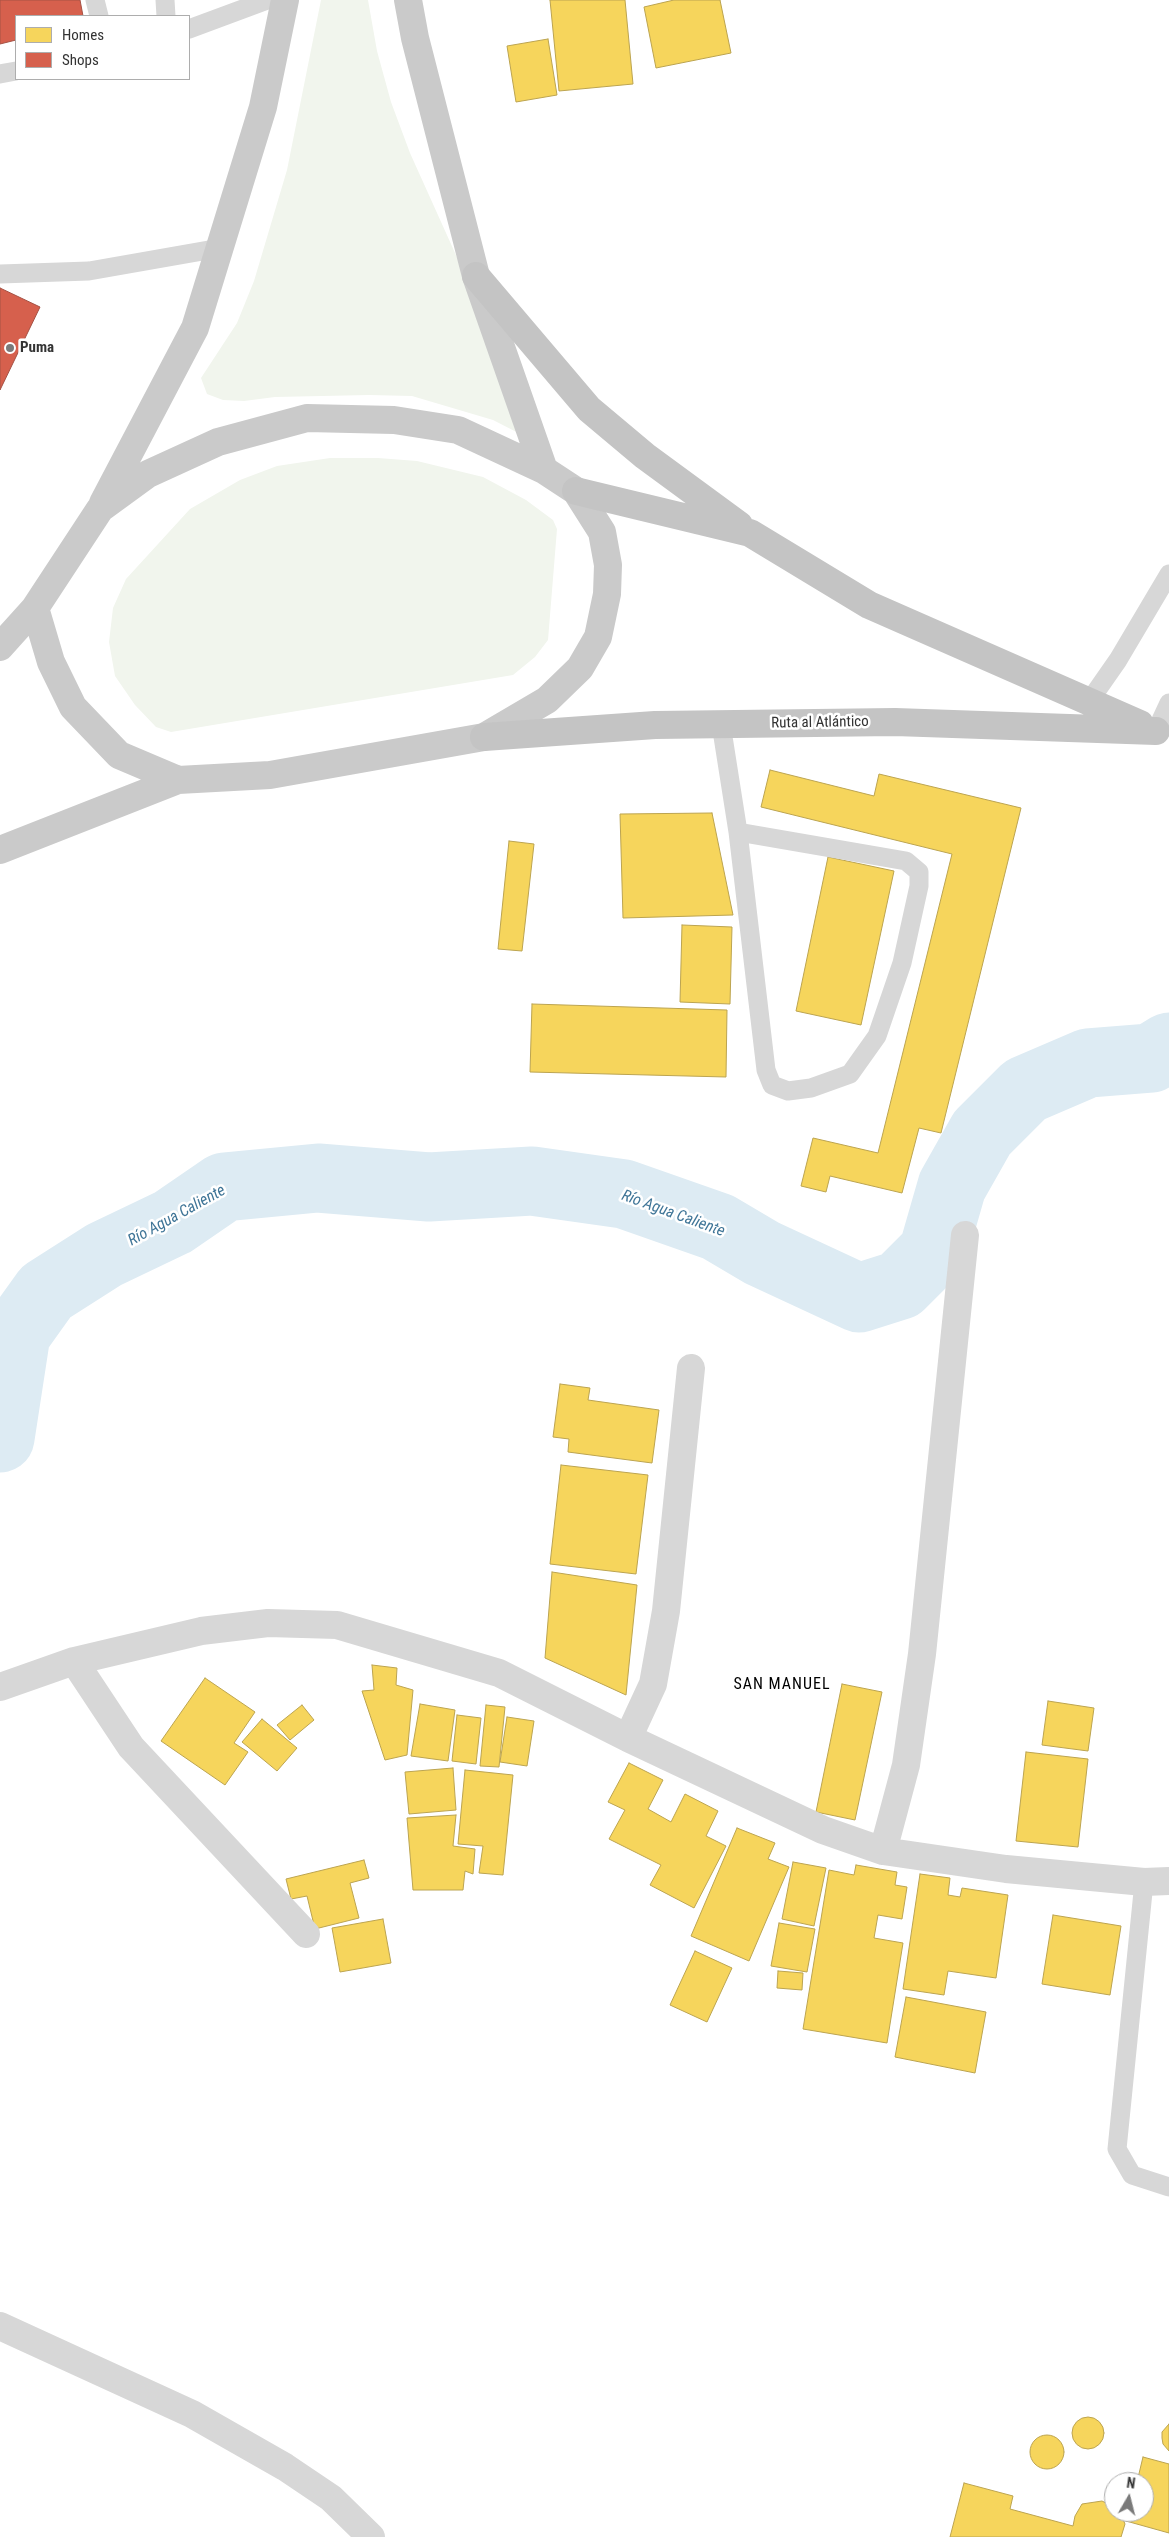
<!DOCTYPE html>
<meta charset="utf-8">
<style>
body{margin:0}
#map{position:relative;width:1169px;height:2537px;overflow:hidden;background:#fff;font-family:"Roboto Condensed",sans-serif}
canvas{display:block}
.legend{position:absolute;left:15px;top:15px;width:175px;height:65px;box-sizing:border-box;background:#fff;border:1px solid #adadad;margin:0;padding:6px 9px;list-style:none;font-size:15px;color:#333}
.legend li{display:flex;align-items:center;gap:10px;height:25px}
.legend b{width:25px;border:1px solid #adadad}
.north{position:absolute;left:1104px;top:2472px;width:50px;height:50px;box-sizing:border-box;background:#fff;border:1px solid #adadad;border-radius:50%;rotate:8deg;font-size:14px;font-weight:700;line-height:20px;text-align:center;color:#333}
.north::after{content:'';display:block;margin:auto;width:18px;height:22px;background:#7a7a7a;clip-path:polygon(50% 0,100% 100%,50% 72%,0 100%)}
</style>
<div id="map">
<canvas width="1169" height="2537"></canvas>
<ul class="legend">
<li><b style="height:14px;background:#f6d55c"></b>Homes</li>
<li><b style="height:14px;background:#d6604d"></b>Shops</li>
</ul>
<div class="north">N</div>
</div>
<script>
const ctx = document.querySelector('canvas').getContext('2d');
ctx.lineJoin = 'round';
function paint(path, color) {
  ctx.fillStyle = color;
  ctx.fill(path, 'evenodd');
}
function toPath(rows) {
  const path = new Path2D();
  for (const r of rows) {
    if (r.length === 3) {
      path.moveTo(r[0] + r[2], r[1]);
      path.arc(r[0], r[1], r[2], 0, 2 * Math.PI);
      continue;
    }
    path.moveTo(r[0], r[1]);
    for (let i = 2; i < r.length; i += 2) path.lineTo(r[i], r[i + 1]);
  }
  return path;
}
function trace(path, color, width, dash) {
  ctx.strokeStyle = color;
  ctx.lineWidth = width;
  ctx.lineCap = dash ? 'butt' : 'round';
  ctx.setLineDash(dash || []);
  ctx.stroke(path);
}
function drawText(font, color, halo, rows, align = 'center') {
  ctx.font = font + ' "Roboto Condensed",sans-serif';
  ctx.lineWidth = 5;
  ctx.setLineDash([]);
  ctx.textBaseline = 'middle';
  ctx.strokeStyle = halo;
  ctx.fillStyle = color;
  for (const [text, x, y, turn = 0] of rows) {
    ctx.save();
    ctx.translate(x, y);
    ctx.rotate((+turn || 0) * Math.PI / 180);
    ctx.textAlign = isNaN(turn) ? turn : align;
    if (halo) ctx.strokeText(text, 0, 0);
    ctx.fillText(text, 0, 0);
    ctx.restore();
  }
}
const green = toPath([
 [321,0,368,0,377,51,391,102,410,153,487,324,536,442,493,420,412,396,369,395,275,397,244,401,223,400,207,394,201,378,237,323,254,281,287,170],
 [330,458,378,458,417,461,483,477,526,500,553,520,557,529,548,640,535,657,513,675,171,732,156,727,135,705,115,676,109,642,113,608,126,579,190,509,240,480,277,466]
]);
const homes = toPath([
 [550,0,625,0,633,84,559,91,550,0],
 [720,0,731,53,656,68,644,7,674,0,720,0],
 [548,39,557,95,516,102,507,46,548,39],
 [770,770,874,796,879,774,1021,808,941,1133,919,1128,902,1193,830,1176,826,1192,801,1186,813,1138,878,1153,952,854,761,807,770,770],
 [712,813,733,915,623,918,620,814,712,813],
 [509,841,534,844,522,951,498,949,509,841],
 [828,857,894,871,861,1025,796,1011,828,857],
 [682,925,732,927,730,1004,680,1002,682,925],
 [532,1004,727,1010,726,1077,530,1072,532,1004],
 [560,1384,590,1388,588,1400,659,1410,652,1463,568,1452,569,1439,553,1437,560,1384],
 [561,1465,648,1475,636,1574,550,1564,561,1465],
 [552,1572,637,1585,626,1695,545,1658,552,1572],
 [372,1665,397,1668,396,1685,413,1690,407,1755,385,1760,362,1691,374,1690,372,1665],
 [205,1678,255,1712,234,1743,248,1752,225,1785,161,1741,205,1678],
 [842,1684,882,1692,855,1820,816,1812,842,1684],
 [1048,1701,1094,1708,1088,1751,1042,1745,1048,1701],
 [420,1704,455,1710,448,1761,411,1756,420,1704],
 [302,1705,314,1720,290,1740,277,1725,302,1705],
 [486,1705,505,1707,499,1767,480,1766,486,1705],
 [457,1715,481,1718,476,1764,452,1761,457,1715],
 [507,1717,534,1721,527,1766,500,1762,507,1717],
 [262,1719,297,1748,277,1771,242,1742,262,1719],
 [1026,1752,1088,1759,1078,1847,1016,1841,1026,1752],
 [629,1763,663,1780,648,1809,671,1822,685,1794,718,1811,706,1836,726,1846,694,1908,650,1885,661,1865,609,1839,625,1810,608,1802,629,1763],
 [453,1768,456,1810,409,1814,405,1772,453,1768],
 [465,1770,513,1775,503,1875,479,1873,483,1846,458,1844,465,1770],
 [456,1815,453,1846,475,1849,473,1874,465,1871,463,1890,413,1890,407,1818,456,1815],
 [737,1828,775,1843,768,1859,789,1867,749,1961,691,1936,737,1828],
 [364,1860,369,1878,350,1883,359,1918,315,1929,307,1896,291,1899,286,1879,364,1860],
 [793,1862,826,1868,814,1926,782,1919,793,1862],
 [856,1865,897,1872,895,1885,907,1887,902,1919,878,1915,874,1938,903,1943,887,2043,803,2029,829,1870,854,1875,856,1865],
 [920,1874,950,1878,948,1895,960,1897,962,1888,1008,1895,996,1978,948,1971,944,1995,903,1989,920,1874],
 [1053,1915,1121,1926,1110,1995,1042,1984,1053,1915],
 [383,1919,391,1963,340,1972,332,1928,383,1919],
 [779,1923,815,1929,807,1972,771,1966,779,1923],
 [695,1951,732,1968,707,2022,670,2005,695,1951],
 [778,1971,803,1973,802,1990,777,1988,778,1971],
 [906,1997,986,2012,975,2073,895,2057,906,1997],
 [1088,2433,16],
 [1169,2424,1169,2451,1163,2444,1162,2438,1162,2432,1169,2424],
 [1047,2452,17],
 [1143,2457,1169,2464,1169,2533,1126,2521,1129,2512,1144,2512,1144,2482,1137,2482,1143,2457],
 [964,2483,1013,2496,1010,2509,1073,2526,1075,2516,1082,2504,1102,2501,1114,2507,1114,2512,1120,2512,1125,2524,1121,2537,950,2537,964,2483]
]);
const shops = toPath([
 [0,0,80,0,83,16,16,16,16,40,0,44,0,0],
 [0,288,40,307,0,390,0,288]
]);
const river = toPath([
 [0,1438,16,1334,46,1292,104,1255,173,1222,224,1187,318,1178,429,1187,532,1181,624,1194,718,1227,762,1253,859,1298,900,1285,933,1252,952,1186,982,1133,1025,1090,1088,1063,1151,1058,1169,1047]
]);
const lane = toPath([
 [95,0,99,16],
 [165,0,166,16],
 [189,29,267,0],
 [0,74,16,71],
 [0,274,89,271,220,248],
 [1088,703,1118,660,1169,574],
 [721,724,738,832,766,1070,772,1085,788,1091,811,1088,850,1074,877,1036,902,963,919,886,919,872,906,861,738,832],
 [1156,731,1169,703],
 [1144,1882,1117,2149,1132,2175,1169,2187]
]);
const street = toPath([
 [74,1661,131,1747,306,1934],
 [0,1687,74,1661,201,1631,268,1623,337,1625,499,1673,628,1738,823,1830,883,1851,1006,1869,1144,1882,1169,1881],
 [628,1738,653,1684,666,1611,691,1368],
 [883,1851,906,1765,922,1654,965,1235],
 [0,2326,192,2414,285,2467,331,2498,371,2537]
]);
const primary = toPath([
 [408,0,415,38,476,276,544,470],
 [307,418,394,420,458,430,544,470,576,491,602,532,608,565,607,594,598,637,580,668,547,700,484,737,270,775,178,780,119,755,73,707,51,662,35,608,100,509,148,474,218,442,307,418],
 [103,503,195,328,263,107,285,0],
 [0,647,35,608],
 [0,850,178,780]
]);
const highway = toPath([
 [476,276,589,409,645,456,739,525],
 [576,491,750,533,869,605,1140,724],
 [484,737,655,725,895,722,1156,731]
]);
const markers = [
 [10,348,5,"#7a7a7a"]
];
const poiNames = [
 ["Puma",20,348]
];
const streetNames = [
 ["Ruta al Atlántico",820,723,-1]
];
const waterNames = [
 ["Río Agua Caliente",673,1214,20],
 ["Río Agua Caliente",177,1216,-29]
];
const neighbourhoodNames = [
 ["SAN MANUEL",782,1685]
];
paint(green, '#f1f5ed');
paint(homes, '#f6d55c');
trace(homes, '#bca450', 1);
paint(shops, '#d6604d');
trace(shops, '#a55245', 1);
trace(river, '#ddebf3', 69);
trace(lane, '#d7d7d7', 19);
trace(street, '#d7d7d7', 28);
trace(primary, '#cacaca', 28);
trace(highway, '#c4c4c4', 28);
for (const [x, y, r, color] of markers) {
  const dot = new Path2D();
  dot.arc(x, y, r, 0, 2 * Math.PI);
  ctx.fillStyle = color;
  ctx.fill(dot);
  trace(dot, '#fff', 2);
}
drawText('bold 15px', '#333', '#fff', poiNames, 'left');
drawText('15px', '#333', '#fff', streetNames);
drawText('italic 16px', '#3f7597', '#fff', waterNames);
ctx.letterSpacing = '1px';
drawText('16px', '#000', '#fff', neighbourhoodNames);
ctx.letterSpacing = '0px';
</script>
